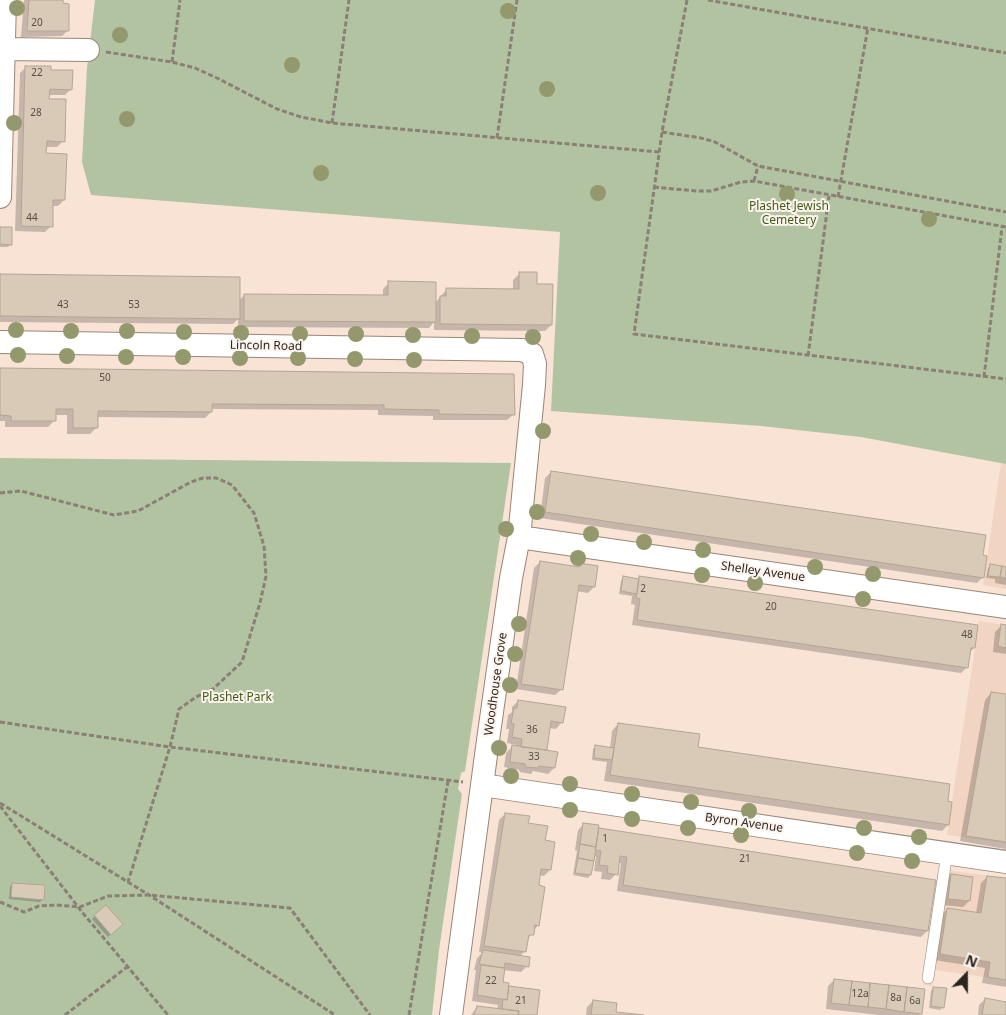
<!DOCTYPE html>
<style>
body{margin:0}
#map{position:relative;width:1006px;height:1015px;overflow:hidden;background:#f8e3d5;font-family:"Noto Sans",sans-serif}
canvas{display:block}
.north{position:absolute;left:941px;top:950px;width:50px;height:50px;-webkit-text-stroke:4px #fcf3ed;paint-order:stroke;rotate:22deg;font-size:14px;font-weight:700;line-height:20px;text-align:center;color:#2c251f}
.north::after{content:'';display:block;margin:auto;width:18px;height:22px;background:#2c251f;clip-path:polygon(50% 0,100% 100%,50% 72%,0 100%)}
</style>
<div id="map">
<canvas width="1006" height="1015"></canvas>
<div class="north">N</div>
</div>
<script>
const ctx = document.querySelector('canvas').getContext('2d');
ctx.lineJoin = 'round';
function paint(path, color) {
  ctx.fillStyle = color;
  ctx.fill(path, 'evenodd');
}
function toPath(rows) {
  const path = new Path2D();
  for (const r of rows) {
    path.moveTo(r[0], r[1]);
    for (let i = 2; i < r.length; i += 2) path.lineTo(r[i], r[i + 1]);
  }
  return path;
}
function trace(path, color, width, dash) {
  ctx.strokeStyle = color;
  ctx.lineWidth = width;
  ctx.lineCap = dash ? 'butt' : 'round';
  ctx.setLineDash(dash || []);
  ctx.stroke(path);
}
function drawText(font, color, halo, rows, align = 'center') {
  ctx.font = font + ' "Noto Sans",sans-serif';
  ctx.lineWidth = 4;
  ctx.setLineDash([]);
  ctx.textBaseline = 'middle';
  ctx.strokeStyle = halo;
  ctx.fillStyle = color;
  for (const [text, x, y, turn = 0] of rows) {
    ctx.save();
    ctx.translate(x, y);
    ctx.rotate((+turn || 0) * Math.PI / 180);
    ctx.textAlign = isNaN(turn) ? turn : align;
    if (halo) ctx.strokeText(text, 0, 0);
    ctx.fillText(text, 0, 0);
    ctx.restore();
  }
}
const built = toPath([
 [1001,463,1006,464,1006,589,983,585],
 [979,621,1006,625,1006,843,947,835],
 [939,869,1006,878,1006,980,935,970,932,986,923,985,928,931]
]);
const green = toPath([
 [95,0,1006,0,1006,464,861,437,761,426,551,411,560,232,91,195,82,162,87,68],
 [0,458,511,463,465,771,461,773,458,789,462,794,439,950,432,1015,0,1015]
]);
const shadow = toPath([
 [24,0,62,0,68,30,62,36,21,37],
 [26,67,50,71,71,89,65,95,48,95,48,100,63,141,57,147,45,147,45,154,64,200,58,206,52,206,51,226,45,232,15,231,20,73],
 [0,228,11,244,8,247,0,247],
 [519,274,536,285,551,325,545,331,434,330,434,322,429,328,238,327,238,319,233,324,0,322,0,275,239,301,244,295,383,296,383,289,389,283,435,303,447,289,513,290,513,280],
 [0,370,514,414,507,420,433,420,433,416,378,415,378,410,211,409,211,412,205,418,96,417,96,428,90,434,67,434,67,415,54,415,54,421,48,427,5,427,5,421,0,421],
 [551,472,982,556,983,577,977,583,540,518,545,478],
 [540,562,577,568,581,564,594,587,588,593,576,591,562,689,555,695,516,689,534,568],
 [990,566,1006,568,1006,585,995,583,995,579,986,578,988,568],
 [640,577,974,648,969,653,967,667,961,673,632,625,635,605,631,604,632,596,619,594,621,580,624,578,637,580],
 [1001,626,1006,626,1006,654,993,652,995,632],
 [991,693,1006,696,1006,849,960,841,985,700],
 [518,701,562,722,556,729,549,728,545,751,554,768,548,774,533,771,531,774,520,772,519,770,504,767,506,753,512,747,517,747,517,745,507,743,509,729,506,729,508,715,512,712,512,707],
 [618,724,696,748,946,803,948,825,942,831,604,781,607,762,592,760,593,749,596,746,610,749,612,731],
 [505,814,527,824,543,841,550,870,544,876,539,875,538,925,527,940,525,951,520,956,527,966,521,972,503,970,502,983,507,987,539,991,536,1015,471,1015,477,1007,497,1010,498,1005,472,1001,476,970,474,970,477,958,482,953,479,952,499,820],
 [584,824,597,830,935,881,927,931,921,937,617,891,621,863,618,863,616,874,610,880,601,879,602,872,594,871,596,857,593,856,590,875,588,878,573,875,577,851,575,850,578,830],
 [951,875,969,901,963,907,942,905,945,881],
 [987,877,1006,880,1006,987,982,983,985,968,934,960,941,916,947,909,976,913,981,883],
 [12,884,43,899,40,902,9,899,10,887],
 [106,906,122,924,108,937,92,919],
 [834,980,921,1013,919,1015,879,1015,826,1009,828,986],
 [934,988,943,1007,940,1010,929,1008,931,991],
 [985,999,1006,1011,1006,1015,978,1015,979,1005],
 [593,1001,615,1013,633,1015,586,1015,587,1007]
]);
const building = toPath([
 [29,0,63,0,63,3,69,4,69,31,27,31,29,0],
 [25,66,51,66,51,70,73,70,72,90,50,89,49,99,66,99,65,142,47,141,46,153,67,154,65,200,53,200,53,227,21,226,25,66],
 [0,227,12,227,12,245,0,244,0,227],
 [519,272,537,272,537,284,553,284,552,325,440,324,440,296,446,296,446,288,519,289,519,272],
 [0,274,240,277,240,319,0,316,0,274],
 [388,281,436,282,436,322,244,321,244,294,388,295,388,281],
 [0,368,514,374,515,415,439,414,439,410,384,409,384,405,212,404,212,412,98,411,98,428,73,428,73,409,56,409,56,421,11,421,11,416,0,415,0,368],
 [551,471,986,535,983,555,987,556,984,578,545,512,551,471],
 [540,561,580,567,580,563,598,566,595,587,579,585,563,690,521,684,540,561],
 [990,564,1002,566,1000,577,988,576,990,564],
 [1002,566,1006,567,1006,578,1000,577,1002,566],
 [623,576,639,579,637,594,621,591,623,576],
 [639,576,978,625,975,648,971,648,968,668,637,620,640,599,636,598,639,576],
 [1001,624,1006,625,1006,648,998,646,1001,624],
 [991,692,1006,694,1006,842,966,836,991,692],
 [518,700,566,707,563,723,551,721,547,750,521,747,522,739,512,737,514,724,511,723,514,708,517,708,518,700],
 [618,723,700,734,698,747,950,784,948,801,952,802,949,825,610,775,618,723],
 [512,745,558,752,555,768,539,766,538,768,526,767,525,764,510,762,512,745],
 [595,745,614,748,612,760,594,758,595,745],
 [505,813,530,816,528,823,548,826,545,840,555,842,551,870,541,869,539,885,545,887,539,926,535,925,534,935,529,935,526,952,484,946,505,813],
 [583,823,599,825,596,847,580,844,583,823],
 [599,828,936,880,928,931,623,885,627,857,620,856,618,875,607,873,608,866,599,865,601,851,595,850,599,828],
 [580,844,596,847,594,861,578,858,580,844],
 [578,858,594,861,591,875,575,873,578,858],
 [951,874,973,877,970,901,948,899,951,874],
 [987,876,1006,878,1006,980,988,977,990,962,940,954,947,908,981,913,987,876],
 [12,883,45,885,44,900,11,897,12,883],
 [106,905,123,924,111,935,94,915,106,905],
 [483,950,530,957,529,967,505,963,504,968,479,964,483,950],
 [481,965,505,968,503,982,509,983,507,1000,477,995,481,965],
 [834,979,852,981,849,1005,831,1003,834,979],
 [852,981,870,983,868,1007,849,1005,852,981],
 [870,983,889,985,886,1009,868,1007,870,983],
 [889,985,907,987,904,1012,886,1009,889,985],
 [509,986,540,990,537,1015,518,1015,519,1011,502,1009,503,999,507,1000,509,986],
 [907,987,925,989,922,1014,904,1012,907,987],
 [933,987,947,988,944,1008,931,1006,933,987],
 [985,998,1006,1002,1006,1015,982,1015,985,998],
 [593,1000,617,1003,616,1012,644,1015,591,1015,593,1000],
 [477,1006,519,1011,518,1015,474,1015,477,1006]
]);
const path = toPath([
 [687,0,662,132,634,334,1006,379],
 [708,0,1006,53],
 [106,52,172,62,195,68,217,78,277,109,301,117,332,123,659,152],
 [172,62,180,0],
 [332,123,349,0],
 [662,132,701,138,715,142,758,166,1006,212],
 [497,138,517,0],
 [754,181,758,166],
 [654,187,696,191,711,191,741,182,754,181,1006,227],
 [838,197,868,27],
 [808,356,829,196],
 [984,377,1002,227],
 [0,493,21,491,114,515,138,511,191,482,203,478,216,478,232,485,254,513,264,546,266,576,260,603,242,662,213,689,196,697,179,709,170,747,128,882],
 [0,722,170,747,463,782],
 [0,803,149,895,335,1015],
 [0,806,82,912,168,1015],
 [0,902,24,912,39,906,56,905,80,907,108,896,149,895,290,908,370,1015],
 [65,1015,127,967],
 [409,1015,448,781]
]);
const lane = toPath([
 [928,978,947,853]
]);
const street = toPath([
 [0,49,88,50],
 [0,197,5,0],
 [0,342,522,350,532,354,535,364,534,385,519,537,511,578,489,733,451,1015],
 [519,537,1006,607],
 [482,785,1006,862]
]);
const trees = [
 [17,8],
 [508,11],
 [120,35],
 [292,65],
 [547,89],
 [127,119],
 [14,123],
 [321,173],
 [598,193],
 [787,194],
 [929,219],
 [16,330],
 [71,331],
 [127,331],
 [184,332],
 [241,333],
 [300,334],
 [356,334],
 [413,335],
 [472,336],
 [533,337],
 [18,355],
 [67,356],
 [126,357],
 [183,357],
 [240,358],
 [298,358],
 [355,359],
 [414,360],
 [543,431],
 [537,512],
 [506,529],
 [591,534],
 [644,542],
 [703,550],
 [578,558],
 [815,567],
 [873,574],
 [702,575],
 [755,583],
 [863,599],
 [519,624],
 [515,654],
 [510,685],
 [499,748],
 [511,776],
 [570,784],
 [632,794],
 [691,802],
 [570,810],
 [749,811],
 [632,819],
 [688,828],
 [864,828],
 [741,835],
 [919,837],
 [857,853],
 [912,861]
];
const numberNames = [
 ["20",37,23],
 ["22",37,73],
 ["28",36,113],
 ["44",32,218],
 ["43",63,305],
 ["53",134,305],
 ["50",105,378],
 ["2",643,589],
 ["20",771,607],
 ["48",967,635],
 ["36",532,730],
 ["33",534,757],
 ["1",605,839],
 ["21",745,859],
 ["22",491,981],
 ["12a",860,994],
 ["8a",896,998],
 ["21",521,1001],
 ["6a",915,1001]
];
const parkNames = [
 ["Plashet Jewish",789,207],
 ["Cemetery",789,221],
 ["Plashet Park",237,698]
];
const streetNames = [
 ["Lincoln Road",266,346,1],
 ["Shelley Avenue",763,572,8],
 ["Woodhouse Grove",496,684,-82],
 ["Byron Avenue",744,823,8]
];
paint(built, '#f1d5c2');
paint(green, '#b2c3a2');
paint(shadow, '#0003');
paint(building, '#d9c9b7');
trace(building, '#b4a593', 1);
trace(lane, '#998679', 12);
trace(street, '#998679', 24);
trace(path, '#8c7f75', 3, [5, 2.5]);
trace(lane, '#fff', 11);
trace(street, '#fff', 22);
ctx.fillStyle = '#93996d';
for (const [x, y] of trees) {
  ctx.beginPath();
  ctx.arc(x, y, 8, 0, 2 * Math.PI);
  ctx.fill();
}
drawText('10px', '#574e45', null, numberNames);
drawText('12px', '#405d18', '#fcf3ed', parkNames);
drawText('12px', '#2c251f', '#fcf3ed', streetNames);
</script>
